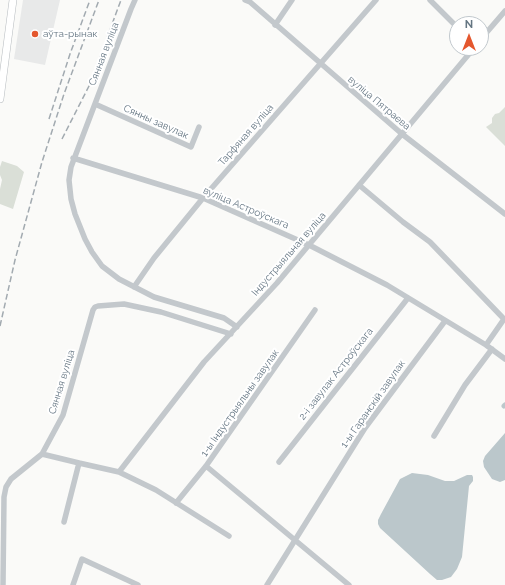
<!DOCTYPE html>
<meta charset="utf-8">
<style>
body{margin:0}
#map{position:relative;width:505px;height:585px;overflow:hidden;background:#fafaf8;font-family:Raleway,sans-serif}
canvas{display:block}
.north{position:absolute;left:449px;top:16px;width:40px;height:40px;box-sizing:border-box;background:#fff;border:1px solid #c1c8cd;border-radius:50%;rotate:0deg;font-size:11px;font-weight:700;line-height:16px;text-align:center;color:#657683}
.north::after{content:'';display:block;margin:auto;width:14px;height:18px;background:#e4572e;clip-path:polygon(50% 0,100% 100%,50% 72%,0 100%)}
</style>
<div id="map">
<canvas width="505" height="585"></canvas>
<div class="north">N</div>
</div>
<script>
const ctx = document.querySelector('canvas').getContext('2d');
ctx.lineJoin = 'round';
function paint(path, color) {
  ctx.fillStyle = color;
  ctx.fill(path, 'evenodd');
}
function toPath(rows) {
  const path = new Path2D();
  for (const r of rows) {
    path.moveTo(r[0], r[1]);
    for (let i = 2; i < r.length; i += 2) path.lineTo(r[i], r[i + 1]);
  }
  return path;
}
function trace(path, color, width, dash) {
  ctx.strokeStyle = color;
  ctx.lineWidth = width;
  ctx.lineCap = dash ? 'butt' : 'round';
  ctx.setLineDash(dash || []);
  ctx.stroke(path);
}
function drawText(font, color, halo, rows, align = 'center') {
  ctx.font = font + ' Raleway,sans-serif';
  ctx.lineWidth = 4;
  ctx.setLineDash([]);
  ctx.textBaseline = 'middle';
  ctx.strokeStyle = halo;
  ctx.fillStyle = color;
  for (const [text, x, y, turn = 0] of rows) {
    ctx.save();
    ctx.translate(x, y);
    ctx.rotate((+turn || 0) * Math.PI / 180);
    ctx.textAlign = isNaN(turn) ? turn : align;
    if (halo) ctx.strokeText(text, 0, 0);
    ctx.fillText(text, 0, 0);
    ctx.restore();
  }
}
const built = toPath([
 [23,0,60,0,45,65,14,59]
]);
const green = toPath([
 [505,107,505,146,486,127,492,123,492,118,495,114,499,113],
 [2,161,17,166,24,172,13,209,0,204,0,189,2,180,0,175,0,167]
]);
const water = toPath([
 [505,433,505,480,500,482,492,479,484,467,483,461,485,456],
 [412,473,428,475,445,481,454,481,467,475,472,475,473,477,473,481,469,486,462,557,457,569,451,577,442,580,437,580,430,574,380,528,378,524,378,520,381,514,400,479]
]);
const canal = toPath([
 [504,406,505,405]
]);
const minor = toPath([
 [135,0,131,9,71,167,69,180,71,199,75,214,85,239,92,252,102,266,119,279,154,297,224,318,237,327],
 [245,0,250,2,402,134,505,214],
 [430,0,457,27],
 [275,25,292,0],
 [481,39,505,11],
 [95,104,191,147,199,127],
 [73,158,203,198,309,245,387,285,486,345,505,359],
 [359,185,403,222,430,242,504,319,486,345],
 [134,287,154,258,203,198,376,0],
 [434,436,465,385,492,349],
 [42,454,79,463,119,472,156,490,229,536],
 [279,462,408,298],
 [206,466,349,585],
 [119,472,204,362,277,283,474,48],
 [176,503,206,466,315,310],
 [64,522,79,463],
 [3,585,4,497,6,487,11,479,42,454,63,415,93,310,95,307,98,306,124,304,161,312,231,334],
 [73,585,82,559,138,585],
 [267,585,365,428,445,321]
]);
const major = toPath([
 [0,99,13,0]
]);
const rail = toPath([
 [49,119,70,54,90,0],
 [62,139,89,86,121,0],
 [0,326,15,260,42,162,64,94,99,0]
]);
const markers = [
 [35,34,4,"#e4572e"]
];
const poiNames = [
 ["аўта-рынак",43,34]
];
const streetNames = [
 ["Сянная вуліца",104,54,-69],
 ["вуліца Пятраева",379,103,40],
 ["Сянны завулак",156,122,24],
 ["Тарфяная вуліца",246,135,-49],
 ["вуліца Астроўскага",246,208,23],
 ["Індустрыяльная вуліца",289,254,-49],
 ["2-і завулак Астроўскага",336,374,-52],
 ["Сянная вуліца",62,382,-73],
 ["1-ы Індустрыяльны завулак",240,403,-55],
 ["1-ы Гаранскій завулак",373,404,-55]
];
paint(built, '#e8e9e9');
paint(green, '#dadfd7');
paint(water, '#bbc7cb');
trace(canal, '#bbc7cb', 5);
trace(major, '#b5babe', 8);
trace(minor, '#c3c8cc', 5.5);
trace(major, '#fff', 7);
trace(rail, '#a2aab0', 1.5, [6, 3]);
for (const [x, y, r, color] of markers) {
  const dot = new Path2D();
  dot.arc(x, y, r, 0, 2 * Math.PI);
  ctx.fillStyle = color;
  ctx.fill(dot);
  trace(dot, '#fff', 1.5);
}
drawText('10px', '#657683', '#fff', poiNames, 'left');
drawText('10px', '#657683', '#fff', streetNames);
</script>
